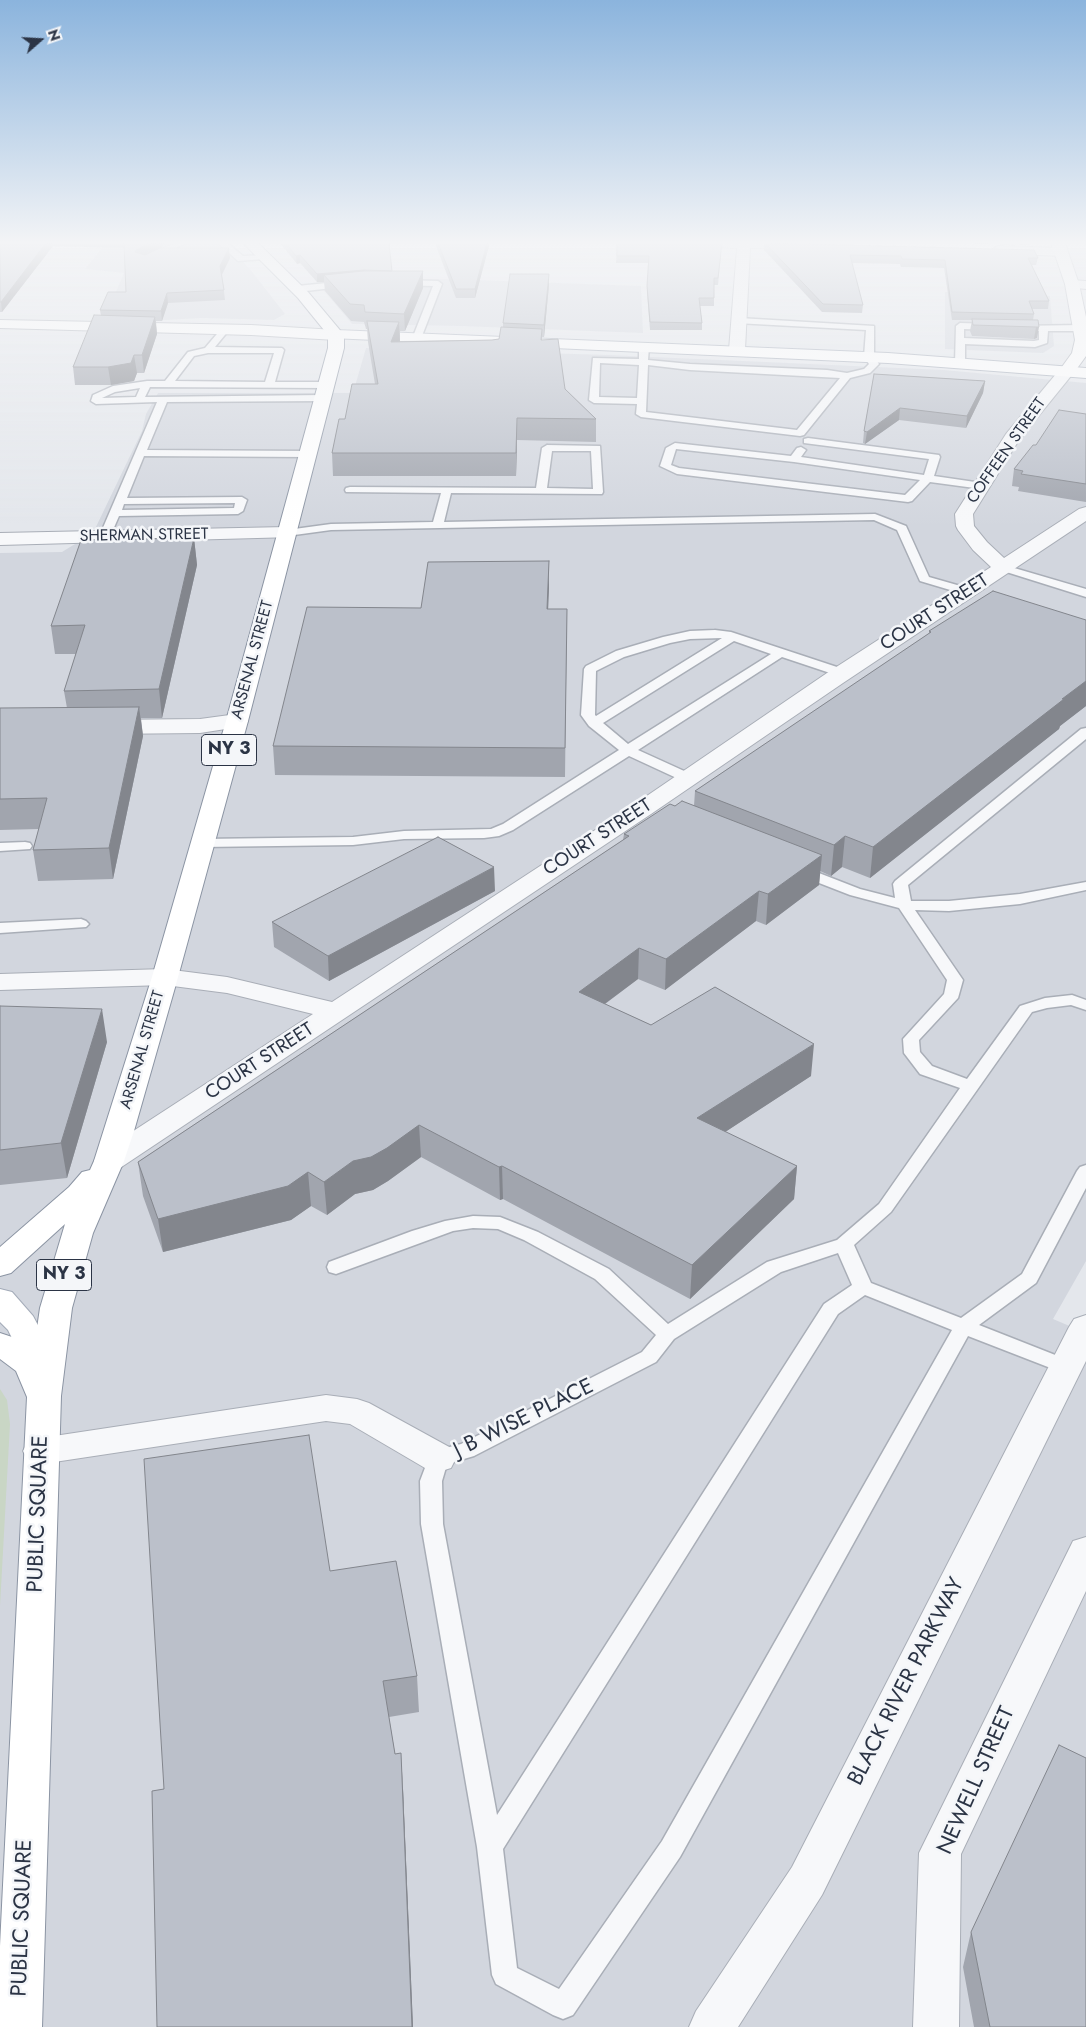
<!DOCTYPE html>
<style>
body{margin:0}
#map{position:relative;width:1086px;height:2027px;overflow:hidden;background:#e4e7ec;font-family:Jost,sans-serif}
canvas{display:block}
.north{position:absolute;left:15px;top:15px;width:50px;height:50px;-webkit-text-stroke:4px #f4f6f9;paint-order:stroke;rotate:71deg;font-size:14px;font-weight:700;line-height:20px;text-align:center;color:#2b3445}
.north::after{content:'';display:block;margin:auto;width:18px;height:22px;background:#2b3445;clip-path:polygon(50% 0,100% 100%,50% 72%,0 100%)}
</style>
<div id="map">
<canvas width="1086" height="2027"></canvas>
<div class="north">N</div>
</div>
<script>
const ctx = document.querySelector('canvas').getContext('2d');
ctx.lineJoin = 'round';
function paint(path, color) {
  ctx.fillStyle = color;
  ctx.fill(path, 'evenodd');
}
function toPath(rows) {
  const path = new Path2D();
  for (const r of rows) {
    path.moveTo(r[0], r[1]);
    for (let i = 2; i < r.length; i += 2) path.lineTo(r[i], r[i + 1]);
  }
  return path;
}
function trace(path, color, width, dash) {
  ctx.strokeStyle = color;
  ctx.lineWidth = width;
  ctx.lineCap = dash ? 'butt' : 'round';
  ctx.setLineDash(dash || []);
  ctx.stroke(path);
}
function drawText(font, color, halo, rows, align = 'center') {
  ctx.font = font + ' Jost,sans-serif';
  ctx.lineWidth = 5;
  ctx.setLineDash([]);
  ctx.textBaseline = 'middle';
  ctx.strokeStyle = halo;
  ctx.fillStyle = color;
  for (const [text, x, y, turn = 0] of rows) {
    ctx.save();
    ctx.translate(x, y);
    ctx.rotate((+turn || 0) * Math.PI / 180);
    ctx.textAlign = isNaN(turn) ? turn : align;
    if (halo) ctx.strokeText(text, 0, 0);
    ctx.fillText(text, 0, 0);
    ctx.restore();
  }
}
const built = toPath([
 [106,243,225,243,250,269,285,314,274,320,202,318,166,320,105,317,124,273,85,269],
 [314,279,448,279,641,286,643,333,459,326,352,324],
 [945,292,1050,296,1054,346,1043,353,945,349],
 [366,348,609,355,944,370,1086,383,1086,1261,1053,1319,1086,1333,1086,2027,0,2027,0,553,62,552,93,533,142,431,146,414,158,393,353,393]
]);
const green = toPath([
 [0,1389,7,1400,10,1424,0,1606]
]);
const service = toPath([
 [175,243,186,243,155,258,148,256,175,243],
 [218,243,227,243,243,256,264,255,268,257,264,259,238,261,218,243],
 [401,280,438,281,442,284,420,341,417,342,412,339,433,286,398,285,398,281,401,280],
 [347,281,350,282,350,286,297,292,293,289,297,286,347,281],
 [739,318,874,326,874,357,879,364,870,373,850,378,804,435,800,436,641,417,636,414,637,404,594,403,589,400,593,358,639,359,639,347,644,344,649,347,648,360,690,364,827,370,847,373,864,369,869,364,864,357,866,330,736,323,736,319,739,318],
 [600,363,639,365,637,398,599,397,600,363],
 [648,365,690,370,840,378,797,430,646,412,648,365],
 [960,323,994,324,998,327,994,330,964,329,964,338,1034,341,1039,340,1039,331,1018,331,1015,330,1015,326,1081,325,1085,328,1081,331,1048,331,1047,343,1035,347,965,344,965,363,960,366,955,363,956,326,960,323],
 [225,327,229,330,215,347,282,348,284,350,275,382,326,382,331,385,326,388,150,387,145,397,324,395,329,398,324,401,167,402,147,450,308,451,313,454,308,457,144,456,127,498,242,497,247,500,243,511,238,514,119,516,109,539,101,539,99,537,157,402,96,404,91,401,93,395,113,386,147,381,165,381,188,352,205,348,222,328,225,327],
 [208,353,274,353,265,382,175,381,194,356,208,353],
 [140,388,136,397,102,398,115,392,140,388],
 [235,503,234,508,122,510,124,504,235,503],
 [808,438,939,455,940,457,934,476,982,483,987,486,982,489,930,482,912,501,908,502,677,474,660,466,666,448,675,443,791,456,797,448,801,447,806,450,801,457,924,475,929,459,804,443,804,439,808,438],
 [676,449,794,462,920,480,905,495,679,468,671,465,676,449],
 [547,445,600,446,603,492,602,494,451,493,444,522,875,514,906,526,929,577,971,589,973,591,967,595,920,581,897,530,874,520,331,530,287,536,281,533,287,530,331,524,433,522,441,493,346,492,345,490,346,488,350,487,536,488,542,448,547,445],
 [552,451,591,451,593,489,547,488,552,451],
 [1004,565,1086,589,1086,597,1000,570,998,568,1000,566,1004,565],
 [715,630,731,632,846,670,848,673,842,677,782,657,638,750,693,775,695,778,693,781,683,781,629,756,513,830,499,836,484,838,404,839,353,845,202,847,197,846,195,843,197,840,202,839,353,837,404,831,491,829,503,824,619,750,589,726,581,715,584,669,586,666,616,651,663,637,690,631,715,630],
 [722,638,596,716,595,715,596,671,624,657,670,643,690,639,722,638],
 [734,641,771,654,628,744,603,723,734,641],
 [1086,728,1086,739,908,885,911,901,949,901,1020,894,1086,882,1086,890,1020,904,949,911,915,910,963,980,958,998,919,1040,920,1052,932,1066,967,1079,1020,1006,1045,998,1072,995,1086,1000,1086,1010,1071,1005,1047,1008,1032,1012,891,1212,854,1245,871,1283,961,1318,1022,1274,1077,1171,1080,1167,1086,1165,1086,1188,1036,1283,979,1325,1073,1362,1076,1367,1073,1372,1066,1374,968,1336,680,1857,573,2015,563,2019,553,2015,496,1984,492,1975,477,1847,421,1524,420,1481,431,1452,461,1444,642,1352,656,1335,595,1279,524,1240,498,1229,473,1228,453,1231,336,1274,329,1272,327,1267,329,1262,412,1231,445,1221,473,1216,500,1217,538,1232,609,1269,668,1324,767,1262,837,1240,879,1204,960,1088,920,1074,904,1053,903,1039,944,994,947,980,899,908,850,895,796,874,794,871,796,868,806,868,860,889,895,898,893,884,895,881,1081,729,1086,728],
 [838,1253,852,1285,824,1304,497,1815,443,1524,442,1481,447,1464,474,1456,656,1362,674,1339,781,1272,838,1253],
 [865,1295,952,1330,662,1841,559,1989,517,1968,503,1849,838,1314,865,1295],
 [25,842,30,843,32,846,30,849,0,851,0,843,25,842],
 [81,919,86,921,89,924,86,927,0,933,0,923,81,919]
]);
const minor = toPath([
 [707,243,808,243,809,245,802,249,750,248,745,350,742,353,732,353,729,350,737,248,714,247,707,243],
 [998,246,1060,248,1067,252,1060,256,993,253,991,250,998,246],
 [1072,280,1086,281,1086,289,1067,287,1065,284,1067,281,1072,280],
 [1067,366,1073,368,1075,371,1019,440,973,514,974,526,987,542,1004,558,1079,509,1086,507,1086,521,843,683,651,814,120,1168,109,1171,98,1168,94,1161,98,1154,313,1014,227,993,165,985,0,990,0,974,165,969,227,977,332,1002,635,804,827,673,991,567,973,550,958,530,956,526,955,514,1006,434,1061,368,1067,366],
 [287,527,294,529,296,533,294,537,0,545,0,533,287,527],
 [237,714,245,716,248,721,245,726,200,733,104,734,96,732,93,727,96,722,104,720,200,719,237,714],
 [1086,1315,1086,1361,822,1895,738,2027,689,2027,696,2011,792,1867,1069,1327,1074,1319,1086,1315],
 [326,1395,357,1399,369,1403,451,1448,456,1458,451,1468,438,1472,425,1468,350,1424,326,1421,41,1464,28,1461,23,1451,28,1441,41,1438,326,1395],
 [1086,1537,1086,1591,961,1854,959,2027,913,2027,919,1853,1073,1541,1086,1537]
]);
const secondary = toPath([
 [1051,243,1065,243,1079,284,1086,317,1086,356,1073,374,1067,376,1061,374,1059,371,1072,353,1075,340,1065,284,1051,243],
 [0,320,251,325,336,330,341,332,344,335,341,338,336,340,251,335,0,328,0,320]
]);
const primary = toPath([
 [336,330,888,353,1086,368,1086,378,888,363,331,338,328,335,331,332,336,330],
 [0,1289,12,1292,33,1316,55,1357,59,1385,54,1394,42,1398,30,1394,25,1385,21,1357,8,1330,0,1322,0,1289]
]);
const trunk = toPath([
 [243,243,258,243,308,292,344,335,344,348,248,721,178,977,134,1131,124,1161,93,1233,72,1308,61,1396,42,2027,0,2027,0,1946,27,1397,16,1371,0,1359,0,1333,12,1337,34,1349,40,1308,65,1224,11,1273,0,1276,0,1247,69,1187,82,1172,90,1170,94,1161,152,977,226,721,328,348,328,335,298,298,243,243]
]);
const wall = toPath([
 [0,243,165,243,161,248,230,258,222,275,225,300,168,303,162,321,156,321,157,334,144,373,137,373,134,381,111,385,75,385,73,367,101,316,100,310,126,292,124,248,53,246,2,312,0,312],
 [280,243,389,243,392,271,423,271,423,288,405,331,400,331,400,341,492,340,499,339,503,327,503,323,549,285,544,337,542,337,542,340,565,389,596,419,596,442,517,440,516,476,333,476,332,453,345,419,375,384,368,342,367,329,366,329,364,322,351,321,325,291,324,282,317,282,300,263,297,264],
 [436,243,489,243,489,246,475,298,456,298,436,246],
 [617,243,722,243,718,285,714,285,714,306,700,306,702,323,702,330,650,330,647,293,648,263,616,263],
 [764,243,785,243,1038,258,1036,265,1032,265,1049,301,1048,309,1032,309,1034,314,1033,320,1038,320,1037,338,1034,339,972,336,970,331,972,320,952,320,944,268,901,267,900,264,852,263,863,305,862,313,822,312,764,250],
 [956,243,1029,243,1029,245],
 [874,374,985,381,983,393,966,428,899,420,865,444,863,443,864,431],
 [1086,414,1086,502,1018,491,1019,487,1012,486,1014,469,1036,445],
 [194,538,197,565,162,718,141,718,143,736,113,879,38,881,33,850,39,829,0,830,0,708,67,708,64,691,76,654,55,654,51,626],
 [549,561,548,609,567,609,565,777,275,775,273,746,421,608],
 [1086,620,1086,706,1060,726,1059,729,870,878,842,867,831,876,820,871,819,885,766,925,756,921,665,990,638,979,605,1004,651,1025,811,1076,725,1132,797,1166,794,1199,690,1299,503,1199,500,1200,421,1157,388,1181,373,1190,355,1194,327,1215,311,1206,291,1220,163,1252,143,1196,138,1162,623,840,624,834,675,806,694,806,695,791,929,634,929,631],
 [495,891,329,981,274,947,272,922],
 [0,1006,107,1042,67,1178,0,1185],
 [330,1571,417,1676,419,1712,389,1717,395,1754,403,1789,413,2027,157,2027,164,1789],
 [971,1932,1086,2027,974,2027,963,1967]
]);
const shadedWall = toPath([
 [46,243,52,243,53,246,2,312,1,302],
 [150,243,165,243,161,248,137,259,135,252,136,250],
 [487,243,489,243,489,246,475,298,475,289],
 [229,248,230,258,221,276,220,266],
 [300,255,300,263,297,264,296,256],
 [364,270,364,278,324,275,324,282,317,282,317,274],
 [423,271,423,288,405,331,404,314],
 [549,274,549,285,544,337,544,325],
 [167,293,168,303,162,321,161,311],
 [155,317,157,334,144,373,142,355],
 [399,322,400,343,391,342],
 [1036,327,1039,327,1037,338,1034,339],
 [134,355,137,373,134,381,111,385,108,367],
 [985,381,983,393,966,428,967,416],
 [900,408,899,420,865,444,867,432],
 [517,418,517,440,516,476,516,453],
 [194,538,197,565,162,718,159,689],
 [549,561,549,588,547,636,547,609],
 [1086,681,1086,706,1060,726,1059,729,870,878,873,847,1062,699],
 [139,707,143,736,113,879,109,848],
 [845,836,842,867,831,876,834,845],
 [822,855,819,885,766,925,768,894],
 [494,867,495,891,329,981,328,956],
 [759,891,756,921,665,990,666,959],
 [639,948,638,979,579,1023,579,992],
 [102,1009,107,1042,67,1178,61,1143],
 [814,1044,811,1076,696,1151,697,1118],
 [419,1125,421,1157,388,1181,373,1190,355,1194,327,1215,324,1182,353,1161],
 [502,1166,503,1199,500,1200,499,1167],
 [797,1166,794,1199,690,1299,692,1265],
 [308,1172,311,1206,291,1220,163,1252,158,1219],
 [401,1753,403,1789,413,2027,412,2027]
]);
const building = toPath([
 [0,243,46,243,1,302,0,302,0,243],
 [124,243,150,243,136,250,135,252,145,255,160,248,229,248,220,266,224,290,167,293,161,311,100,310,108,292,126,292,124,243],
 [286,243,389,243,392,271,364,270,317,274,300,255,296,256,286,243],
 [438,243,487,243,475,289,456,289,438,243],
 [617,243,722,243,718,278,714,278,714,298,699,298,702,323,650,322,647,286,649,256,617,256,617,243],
 [765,243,1034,250,1038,258,1028,258,1049,301,1029,301,1034,314,952,312,945,260,902,259,901,256,850,255,863,305,823,304,765,243],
 [363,271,423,271,404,314,365,312,364,305,350,304,324,275,363,271],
 [510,274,549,274,544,325,503,323,510,274],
 [94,315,155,317,142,355,134,355,131,363,108,367,73,367,94,315],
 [972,319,1038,320,1039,327,1036,327,973,325,972,319],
 [367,321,399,322,391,342,492,340,499,339,501,327,542,329,541,340,558,339,565,389,596,419,517,418,516,453,332,453,339,419,345,419,352,384,378,384,367,321],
 [874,374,985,381,967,416,900,408,867,432,864,431,874,374],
 [1059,410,1086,414,1086,484,1021,474,1023,471,1014,469,1033,445,1036,445,1059,410],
 [194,538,159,689,64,691,85,625,51,626,81,540,194,538],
 [549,561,547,609,567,609,565,748,273,746,307,607,421,608,428,562,549,561],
 [993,591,1086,620,1086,681,1062,699,1064,699,873,847,845,836,834,845,695,791,931,632,929,631,993,591],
 [139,707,109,848,33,850,47,798,0,799,0,708,139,707],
 [682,801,822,855,768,894,759,891,666,959,639,948,579,992,651,1025,715,987,814,1044,697,1118,797,1166,692,1265,502,1166,499,1167,419,1125,387,1148,371,1157,353,1161,324,1182,308,1172,288,1186,158,1219,138,1162,629,836,624,834,670,804,675,806,682,801],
 [438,837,494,867,328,956,272,922,438,837],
 [0,1006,102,1009,61,1143,0,1150,0,1006],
 [309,1435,330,1571,396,1561,417,1676,383,1681,395,1754,401,1753,412,2027,157,2027,152,1791,164,1789,144,1459,309,1435],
 [1059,1745,1086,1758,1086,2027,990,2027,971,1932,1059,1745]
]);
const farStreetnames = [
 ["COFFEEN STREET",1007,451,-55],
 ["SHERMAN STREET",144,536,-1],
 ["ARSENAL STREET",253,660,-75],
 ["ARSENAL STREET",143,1050,-74]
];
const shields = [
 [229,750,55],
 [64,1275,55]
];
const shieldNames = [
 ["NY 3",229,750],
 ["NY 3",64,1275]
];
const streetNames = [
 ["COURT STREET",935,613,-33],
 ["COURT STREET",598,838,-33],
 ["COURT STREET",260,1062,-33]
];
const nearStreetnames = [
 ["J B WISE PLACE",524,1419,-26],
 ["PUBLIC SQUARE",39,1514,-88],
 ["BLACK RIVER PARKWAY",907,1682,-63],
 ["NEWELL STREET",977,1781,-66],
 ["PUBLIC SQUARE",23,1918,-88]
];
paint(built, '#d2d6de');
paint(green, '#c9d6c5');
trace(service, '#a9aeb7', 3);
trace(minor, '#a9aeb7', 2);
trace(secondary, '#a9aeb7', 2);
trace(primary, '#a3abb8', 2);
trace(trunk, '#8b94a3', 2);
paint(service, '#f7f8fa');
paint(minor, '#f7f8fa');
paint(secondary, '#fff');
paint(primary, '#fff');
paint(trunk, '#fff');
paint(wall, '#a1a5ae');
paint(shadedWall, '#83868d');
paint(building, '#bbc0ca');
trace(building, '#83868d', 1);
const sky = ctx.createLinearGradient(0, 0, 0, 527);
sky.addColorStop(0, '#8bb4dd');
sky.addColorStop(0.46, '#f3f4f6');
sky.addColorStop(1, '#f3f4f600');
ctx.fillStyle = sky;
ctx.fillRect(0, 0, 1086, 527);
drawText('16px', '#2b3445', '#f4f6f9', farStreetnames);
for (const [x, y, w] of shields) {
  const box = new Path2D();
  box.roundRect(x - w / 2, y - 15.5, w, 31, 4);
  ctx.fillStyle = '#f4f6f9';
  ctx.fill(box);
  trace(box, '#2b3445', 1);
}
drawText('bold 18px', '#2b3445', null, shieldNames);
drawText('19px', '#2b3445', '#f4f6f9', streetNames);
drawText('22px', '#2b3445', '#f4f6f9', nearStreetnames);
</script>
